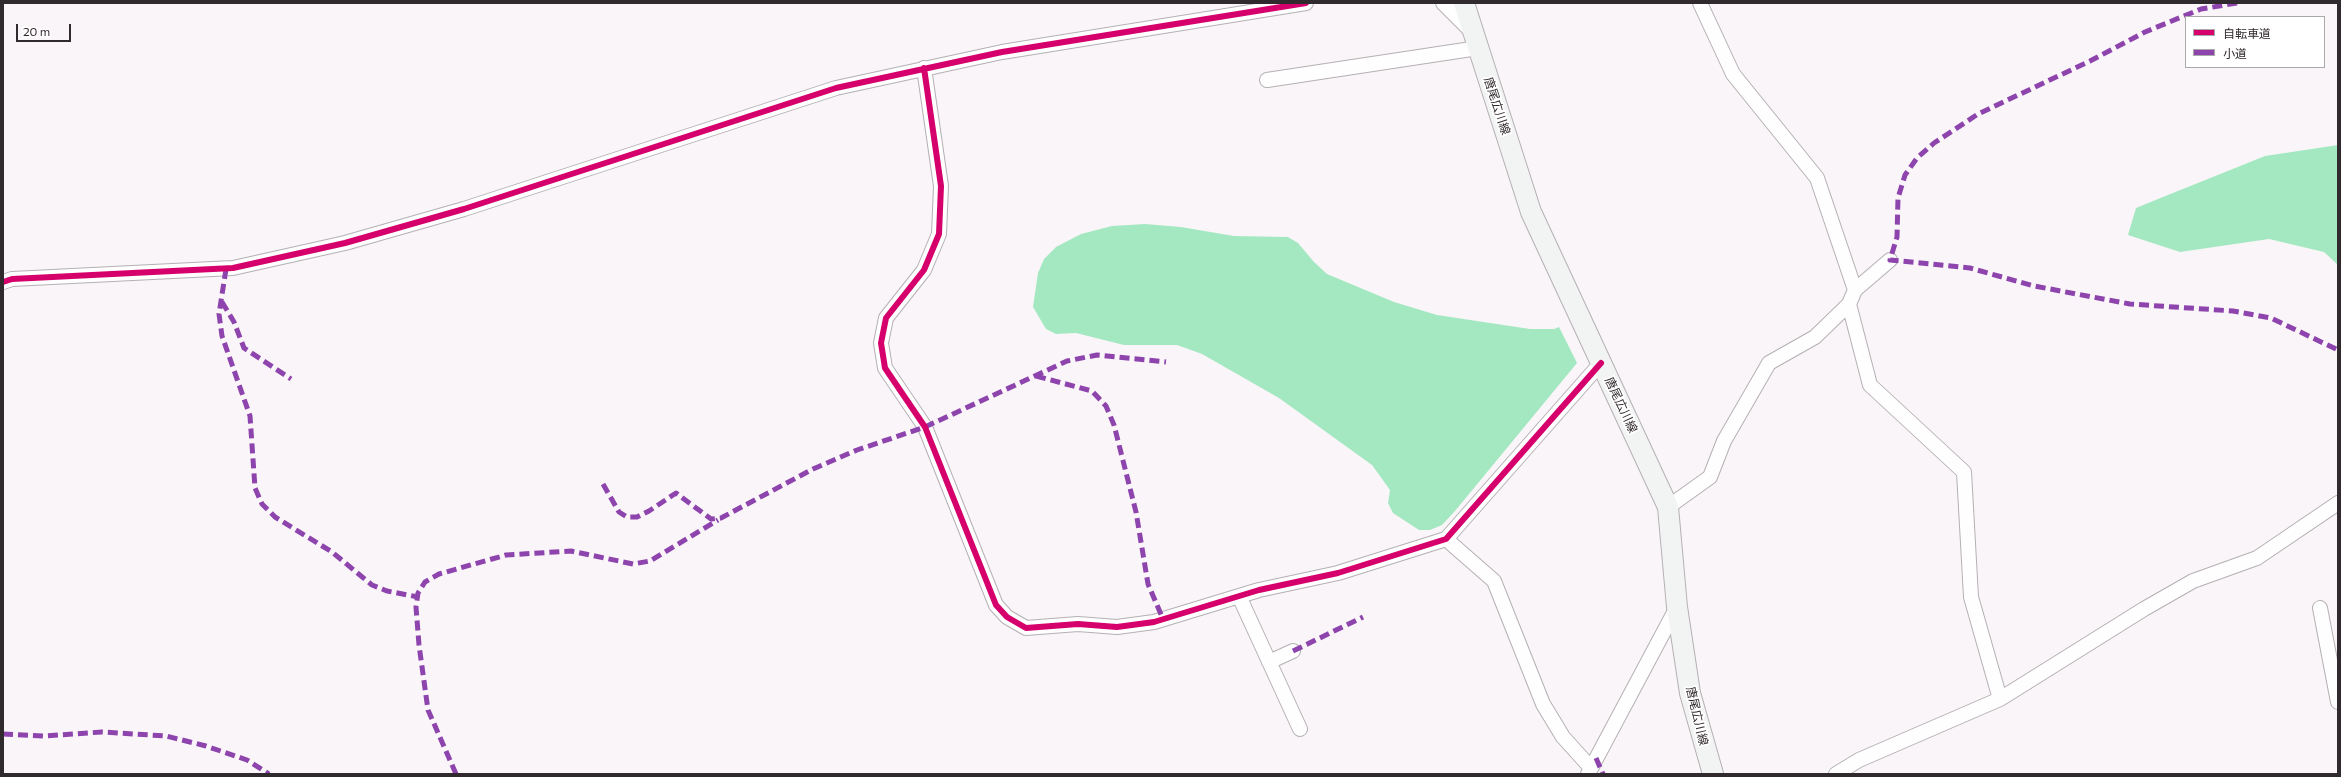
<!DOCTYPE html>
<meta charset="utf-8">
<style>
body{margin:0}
#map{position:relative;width:2341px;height:777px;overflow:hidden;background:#faf5f8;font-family:Commissioner,"Noto Sans JP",sans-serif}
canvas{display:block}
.frame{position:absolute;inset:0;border:4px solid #30292d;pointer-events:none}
.legend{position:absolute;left:2185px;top:16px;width:140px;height:52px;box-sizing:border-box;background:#fff;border:1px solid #aca9ab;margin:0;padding:5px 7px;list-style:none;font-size:12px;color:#30292d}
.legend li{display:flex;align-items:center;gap:8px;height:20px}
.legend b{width:20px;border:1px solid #aca9ab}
.scale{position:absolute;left:16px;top:24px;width:55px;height:18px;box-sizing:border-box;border:2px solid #30292d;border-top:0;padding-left:5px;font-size:12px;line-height:14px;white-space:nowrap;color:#30292d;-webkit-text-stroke:3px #fff;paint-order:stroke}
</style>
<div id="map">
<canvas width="2341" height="777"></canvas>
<div class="frame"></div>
<ul class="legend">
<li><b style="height:5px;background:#d6006c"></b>自転車道</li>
<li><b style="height:5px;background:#8e44ad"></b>小道</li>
</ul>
<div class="scale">20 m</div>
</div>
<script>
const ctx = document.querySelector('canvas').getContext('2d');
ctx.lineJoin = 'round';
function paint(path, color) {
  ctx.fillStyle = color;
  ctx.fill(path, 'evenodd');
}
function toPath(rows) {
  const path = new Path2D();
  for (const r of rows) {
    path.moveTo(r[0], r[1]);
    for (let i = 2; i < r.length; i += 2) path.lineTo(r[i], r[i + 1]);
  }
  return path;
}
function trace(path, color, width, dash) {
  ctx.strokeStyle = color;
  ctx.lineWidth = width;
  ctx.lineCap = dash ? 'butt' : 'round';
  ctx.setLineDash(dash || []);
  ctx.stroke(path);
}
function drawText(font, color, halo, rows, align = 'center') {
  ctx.font = font + ' Commissioner,"Noto Sans JP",sans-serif';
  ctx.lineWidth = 3.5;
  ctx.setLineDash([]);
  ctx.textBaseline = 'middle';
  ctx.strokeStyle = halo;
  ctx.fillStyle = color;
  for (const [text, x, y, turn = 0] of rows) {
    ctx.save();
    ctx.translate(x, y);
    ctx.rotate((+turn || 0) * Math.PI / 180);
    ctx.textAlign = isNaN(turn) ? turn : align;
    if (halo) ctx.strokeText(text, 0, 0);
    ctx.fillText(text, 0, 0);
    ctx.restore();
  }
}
const water = toPath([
 [2338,145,2338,265,2324,252,2269,239,2180,252,2128,235,2136,208,2163,197,2265,156],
 [1145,224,1181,227,1234,236,1288,237,1298,243,1314,262,1327,274,1394,302,1437,315,1530,329,1554,329,1559,327,1577,363,1455,511,1442,525,1430,530,1419,530,1393,513,1388,503,1390,490,1372,465,1279,398,1202,354,1177,345,1124,345,1076,333,1056,334,1046,329,1033,307,1038,273,1044,259,1056,247,1081,234,1112,226]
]);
const street = toPath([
 [1443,3,1472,32],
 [1700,3,1733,74,1817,178,1855,290],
 [924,68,941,186,939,234,924,270,886,318,881,343,885,368,925,427,996,605,1007,617,1026,628,1078,624,1117,627,1154,622,1259,590,1338,573,1446,539,1601,363],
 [1267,80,1478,48],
 [3,282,12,279,233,268,345,243,464,209,836,88,1002,52,1306,3],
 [1849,304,1870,385,1964,472,1971,597,2000,699],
 [1668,507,1710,477,1724,441,1769,363,1815,337,1849,304,1855,290,1890,260],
 [1446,539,1494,581,1543,704,1563,737,1591,768],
 [1239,596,1300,729],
 [2320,608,2338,702],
 [1269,662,1293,651],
 [1588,774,1677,607],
 [1836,774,1859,760,2000,699,2144,609,2193,581,2257,558,2338,503]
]);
const secondary = toPath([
 [1464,3,1531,212,1668,507,1677,607,1690,693,1713,774]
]);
const quiet = toPath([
 [2237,3,2201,9,2145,32,2090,61,1978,114,1934,143,1917,158,1905,175,1898,198,1897,237,1890,260,1970,268,2034,286,2130,304,2233,311,2271,318,2338,350],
 [226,269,219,314,222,336,250,416,255,488,262,504,275,517,332,552,372,585,387,591,418,597],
 [222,302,234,322,244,348,291,379],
 [1036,376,1092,391,1106,406,1114,425,1136,512,1148,584,1163,619],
 [603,484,619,512,627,517,637,517,649,511,676,493,711,519,721,518,813,469,857,450,925,427,1067,361,1097,355,1166,362],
 [1293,651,1363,617],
 [3,734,43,736,102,732,166,736,206,746,247,760,269,774],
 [1596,758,1603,774],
 [456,774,428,710,419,645,416,607,418,593,425,582,439,574,506,555,571,551,633,564,650,561,718,520]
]);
const cycleway = toPath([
 [924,68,941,186,939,234,924,270,886,318,881,343,885,368,925,427,996,605,1007,617,1026,628,1078,624,1117,627,1154,622,1259,590,1338,573,1446,539,1601,363],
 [3,282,12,279,233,268,345,243,464,209,836,88,1002,52,1306,3]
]);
const streetNames = [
 ["唐尾広川線",1497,106,72],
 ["唐尾広川線",1621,405,65],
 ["唐尾広川線",1697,716,77]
];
paint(water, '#a4e8c2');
trace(street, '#b5b0b3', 16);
trace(secondary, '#b5b0b3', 22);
trace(street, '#fefefe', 14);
trace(secondary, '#f2f4f3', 20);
trace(quiet, '#8e44ad', 5, [10, 5]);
trace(cycleway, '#d6006c', 6);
drawText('12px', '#30292d', '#fff', streetNames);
</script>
